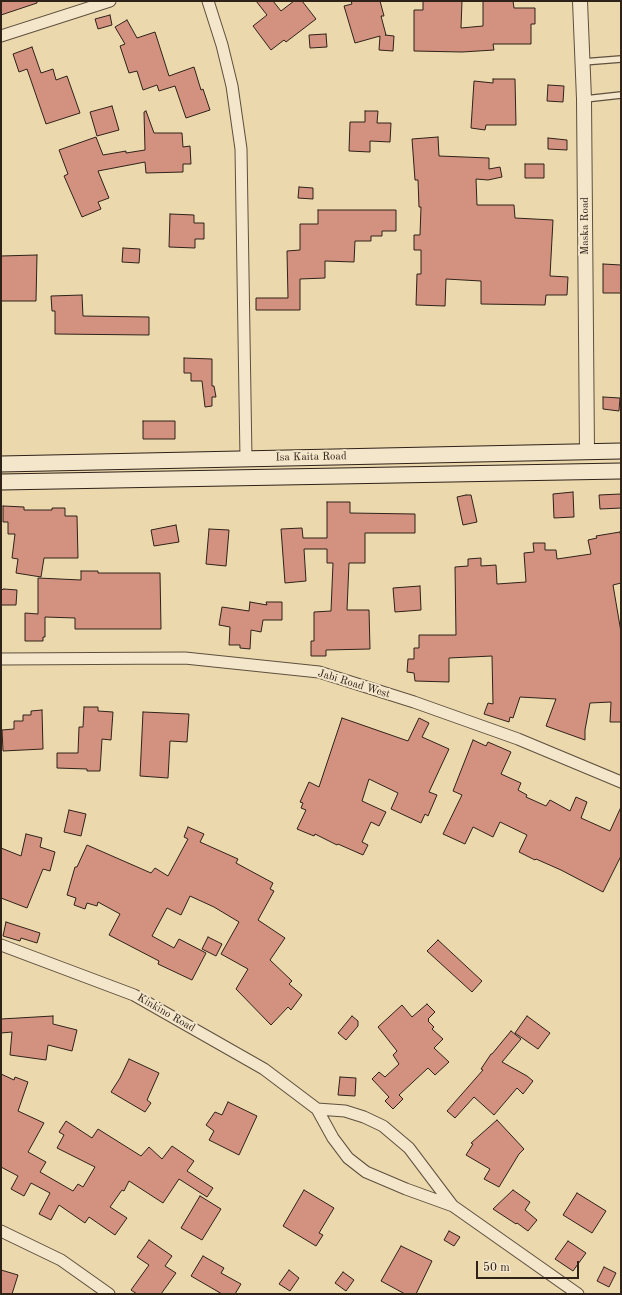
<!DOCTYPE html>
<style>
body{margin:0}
#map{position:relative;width:622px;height:1295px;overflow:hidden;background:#ecd8ad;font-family:"Old Standard TT",serif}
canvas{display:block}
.frame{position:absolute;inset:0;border:2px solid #2e2219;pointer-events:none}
.scale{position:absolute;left:476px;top:1261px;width:103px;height:18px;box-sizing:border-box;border:2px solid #2e2219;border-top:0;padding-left:5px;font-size:12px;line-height:14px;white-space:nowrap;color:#2e2219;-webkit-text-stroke:3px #f3e6ca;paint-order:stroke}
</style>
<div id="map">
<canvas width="622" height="1295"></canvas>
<div class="frame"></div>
<div class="scale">50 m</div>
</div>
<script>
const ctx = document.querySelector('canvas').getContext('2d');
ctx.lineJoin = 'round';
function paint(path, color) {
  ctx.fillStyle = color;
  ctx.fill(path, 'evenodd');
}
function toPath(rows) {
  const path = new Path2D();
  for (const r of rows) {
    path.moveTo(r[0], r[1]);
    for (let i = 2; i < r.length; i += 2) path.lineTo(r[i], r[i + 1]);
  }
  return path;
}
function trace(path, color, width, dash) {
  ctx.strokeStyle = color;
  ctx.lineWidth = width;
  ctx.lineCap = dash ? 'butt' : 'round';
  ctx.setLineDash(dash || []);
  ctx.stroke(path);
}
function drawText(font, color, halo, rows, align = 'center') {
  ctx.font = font + ' "Old Standard TT",serif';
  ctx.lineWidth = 4;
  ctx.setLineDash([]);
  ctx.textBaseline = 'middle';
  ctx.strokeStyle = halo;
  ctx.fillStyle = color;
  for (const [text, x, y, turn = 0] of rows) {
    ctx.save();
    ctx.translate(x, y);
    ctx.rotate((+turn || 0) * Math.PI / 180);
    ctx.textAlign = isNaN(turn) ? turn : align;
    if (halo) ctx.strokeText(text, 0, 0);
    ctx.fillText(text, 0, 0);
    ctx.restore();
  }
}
const building = toPath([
 [1,1,37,1,37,3,1,15,1,1],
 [256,1,273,1,281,11,294,1,302,1,316,19,286,42,284,40,271,50,253,26,267,15,256,1],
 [351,1,380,1,384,16,381,16,386,35,385,35,394,36,393,51,379,50,380,36,355,43,344,6,352,4,351,1],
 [423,1,462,1,461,28,483,26,483,1,513,1,514,8,535,8,535,24,531,24,531,44,493,44,494,50,462,52,414,51,414,10,423,10,423,1],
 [110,15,112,25,98,29,95,19,110,15],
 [127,20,137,38,155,32,169,76,194,67,201,90,203,89,210,110,186,118,175,86,159,91,157,85,143,90,137,71,129,73,120,46,125,44,115,27,127,20],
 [326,34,327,47,310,48,309,35,326,34],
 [32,47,41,73,53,69,56,80,67,76,80,113,46,124,27,69,19,72,13,54,32,47],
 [493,79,515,79,516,125,486,125,485,130,471,128,474,81,493,83,493,79],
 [548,85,564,86,563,102,547,101,548,85],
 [112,106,119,130,97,136,90,112,112,106],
 [146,111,154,133,182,133,183,147,190,146,191,164,183,164,183,172,146,173,145,162,98,171,109,198,98,202,101,209,82,217,64,176,68,174,59,150,96,137,103,155,126,151,126,153,145,150,144,112,146,111],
 [365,111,378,111,377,123,391,123,390,142,370,141,370,152,349,151,350,122,365,122,365,111],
 [438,137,439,156,489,158,489,169,500,167,502,177,488,180,476,179,477,205,514,205,515,218,553,220,550,276,568,277,567,295,546,295,545,305,481,304,481,281,446,279,445,306,416,305,417,274,421,274,421,250,414,250,414,235,420,235,421,207,419,207,418,180,415,180,412,139,438,137],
 [548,138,567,140,567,150,548,149,548,138],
 [525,164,544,164,544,178,525,178,525,164],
 [299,187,313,188,313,199,298,198,299,187],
 [318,210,396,210,396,231,382,231,382,236,371,236,371,241,355,241,354,262,325,261,325,278,300,279,300,310,256,310,256,298,288,298,287,251,300,250,300,224,318,224,318,210],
 [170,214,194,215,194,223,204,223,204,239,195,239,195,248,169,247,170,214],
 [123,248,140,249,139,263,122,262,123,248],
 [37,255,36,301,1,301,1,256,37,255],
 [603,264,621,265,621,293,603,293,603,264],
 [82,295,83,316,149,317,149,335,55,334,55,311,52,311,51,296,82,295],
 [184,358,212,359,212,386,214,386,216,397,212,397,212,406,205,407,202,381,191,381,191,373,184,373,184,358],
 [603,397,620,398,619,411,603,409,603,397],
 [143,421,175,421,175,439,143,439,143,421],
 [573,492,574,517,554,518,553,494,573,492],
 [621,494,621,508,600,509,599,495,621,494],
 [466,495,471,495,477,522,463,525,457,497,466,495],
 [327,502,350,502,350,513,415,514,415,533,365,533,365,563,349,563,347,610,369,610,370,649,326,650,326,656,311,656,311,641,314,641,314,612,331,611,333,563,327,563,327,549,304,549,306,581,285,583,281,529,302,528,303,538,327,538,327,502],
 [3,506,24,507,24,510,52,510,52,508,65,508,65,516,77,516,78,558,44,558,41,577,16,573,18,559,12,558,15,534,8,534,8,522,3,522,3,506],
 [176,525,179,542,154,546,151,530,176,525],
 [209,529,229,530,226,566,206,564,209,529],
 [620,532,621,538,621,583,613,585,621,632,621,722,610,722,611,702,590,703,585,730,585,740,546,726,556,699,520,697,513,718,510,717,509,722,484,714,488,703,493,704,492,656,449,658,449,682,415,681,414,673,407,672,408,659,414,659,414,648,419,648,419,635,456,635,455,567,468,566,468,559,481,558,481,566,496,565,497,584,526,582,524,553,534,552,533,543,545,543,545,550,556,550,557,559,591,554,588,540,597,538,596,536,620,532],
 [81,571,98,571,98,573,160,573,161,629,75,629,75,618,45,617,45,637,43,637,43,641,25,641,25,613,38,614,38,578,81,580,81,571],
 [420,586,421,610,395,612,393,588,420,586],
 [4,589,17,590,16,605,1,605,1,590,4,589],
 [250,602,267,605,266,602,282,602,282,620,263,620,261,632,251,630,250,649,240,648,240,645,229,645,230,627,219,625,222,607,249,611,250,602],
 [84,707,98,707,98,711,113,712,111,740,102,739,100,771,87,771,87,769,57,768,57,753,78,753,79,727,83,727,84,707],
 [42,710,43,749,3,751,2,730,14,729,14,721,23,721,23,715,31,715,31,711,42,710],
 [143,712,189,714,187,742,170,741,168,778,140,776,143,712],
 [342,718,408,741,419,718,429,723,422,737,449,749,429,792,437,795,428,816,425,814,421,823,391,809,398,793,369,779,362,801,386,812,379,826,371,822,362,842,368,845,363,855,338,844,337,845,315,834,314,836,297,829,306,810,301,808,303,803,300,802,309,782,319,787,342,718],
 [473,740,486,746,488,742,511,752,501,774,521,783,518,790,527,795,526,797,546,806,550,800,570,811,576,797,587,802,581,818,610,831,621,807,621,856,603,892,561,870,536,859,535,860,519,852,527,835,500,822,493,837,473,827,465,844,443,834,462,795,453,791,473,740],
 [69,810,86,814,81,836,64,832,69,810],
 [188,827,204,834,200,842,238,859,236,863,273,883,270,889,274,891,258,920,285,938,270,960,292,981,289,984,302,995,291,1010,288,1007,271,1025,236,989,248,969,221,954,239,922,214,907,190,896,181,915,167,908,152,936,174,948,179,939,206,953,192,980,158,964,159,961,109,935,120,914,98,902,97,906,87,903,85,909,74,905,76,898,67,895,75,867,77,867,87,845,151,873,155,868,168,876,188,839,184,837,188,827],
 [26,834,42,838,40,847,55,852,50,871,43,869,27,908,1,898,1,848,21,856,26,834],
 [6,922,40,933,37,943,21,938,20,941,3,936,6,922],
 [208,937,222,944,216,956,202,949,208,937],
 [438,940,482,981,472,992,427,951,438,940],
 [427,1004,435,1012,428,1019,429,1020,428,1021,434,1027,432,1029,443,1039,434,1048,449,1062,435,1075,428,1068,399,1095,403,1099,393,1109,385,1101,389,1097,372,1079,379,1072,385,1077,399,1064,393,1055,397,1051,378,1027,402,1005,412,1017,427,1004],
 [53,1016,53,1024,77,1030,72,1051,48,1045,46,1060,10,1055,12,1032,1,1033,1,1019,53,1016],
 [352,1016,358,1021,358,1026,346,1040,338,1033,352,1016],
 [527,1016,550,1033,538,1049,515,1033,527,1016],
 [511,1031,521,1039,502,1062,527,1076,533,1081,523,1094,517,1088,494,1115,474,1097,455,1118,447,1111,483,1070,481,1069,491,1054,492,1054,511,1031],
 [129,1059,159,1073,147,1100,151,1103,145,1112,111,1092,120,1078,129,1059],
 [1,1074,14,1080,15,1077,28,1082,18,1111,44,1123,28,1152,46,1162,40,1172,73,1191,78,1184,83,1187,95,1167,57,1148,64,1135,59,1132,66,1121,92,1138,98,1129,141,1156,149,1147,162,1159,172,1146,194,1161,187,1171,213,1188,207,1197,179,1179,163,1203,129,1181,124,1191,122,1190,110,1207,127,1218,115,1235,89,1217,85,1223,59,1205,51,1220,39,1214,50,1193,31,1183,24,1196,11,1189,18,1176,1,1167,1,1074],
 [340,1077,356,1078,355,1096,338,1095,340,1077],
 [228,1102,257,1116,239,1155,209,1140,214,1131,206,1125,215,1112,222,1115,228,1102],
 [497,1120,524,1149,519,1154,499,1187,484,1179,490,1169,466,1155,473,1144,471,1143,497,1120],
 [304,1190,334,1208,319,1233,323,1235,316,1246,283,1226,304,1190],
 [513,1190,530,1202,525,1210,537,1220,528,1231,517,1223,516,1224,493,1209,513,1190],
 [577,1193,606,1211,592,1233,563,1215,577,1193],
 [200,1196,221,1209,202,1240,181,1228,200,1196],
 [449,1231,460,1237,454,1246,444,1240,449,1231],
 [149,1240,172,1256,165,1266,176,1273,161,1294,137,1294,131,1290,149,1265,137,1257,149,1240],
 [568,1241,586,1253,573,1271,555,1259,568,1241],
 [401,1246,432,1261,416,1294,405,1294,381,1281,401,1246],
 [203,1256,224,1268,221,1273,241,1284,235,1294,222,1294,191,1276,203,1256],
 [604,1267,616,1273,609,1287,597,1281,604,1267],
 [1,1270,18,1275,12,1294,1,1294,1,1270],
 [289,1270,299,1278,290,1291,279,1284,289,1270],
 [343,1272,354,1280,346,1291,335,1283,343,1272]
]);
const service = toPath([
 [583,62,621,59],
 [585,99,621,95]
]);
const minor = toPath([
 [208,1,222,45,232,86,241,149,246,459],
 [1,36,110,1],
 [1,659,185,658,319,672,414,702,518,739,621,782],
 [1,945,134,995,264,1069,317,1109,333,1138,348,1158,366,1172,406,1189,453,1206,578,1294],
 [317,1109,345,1111,364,1117,383,1126,409,1148,452,1205],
 [1,1231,61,1260,109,1294]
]);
const tertiary = toPath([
 [580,1,584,99,587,451]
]);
const secondary = toPath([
 [1,464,621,451],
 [1,482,621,471]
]);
const streetNames = [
 ["Maska Road",585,226,-90],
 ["Isa Kaita Road",311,457,-1],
 ["Jabi Road West",354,684,17],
 ["Kinkino Road",166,1013,30]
];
paint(building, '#d3917f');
trace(building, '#2e2219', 1);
trace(service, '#5e503e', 8);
trace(minor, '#5e503e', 13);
trace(tertiary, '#5e503e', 16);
trace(secondary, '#2e2219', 17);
trace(service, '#f3e6ca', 5.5);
trace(minor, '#f3e6ca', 11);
trace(tertiary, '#f3e6ca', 14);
trace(secondary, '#f3e6ca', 15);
drawText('11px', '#2e2219', '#f3e6ca', streetNames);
</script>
